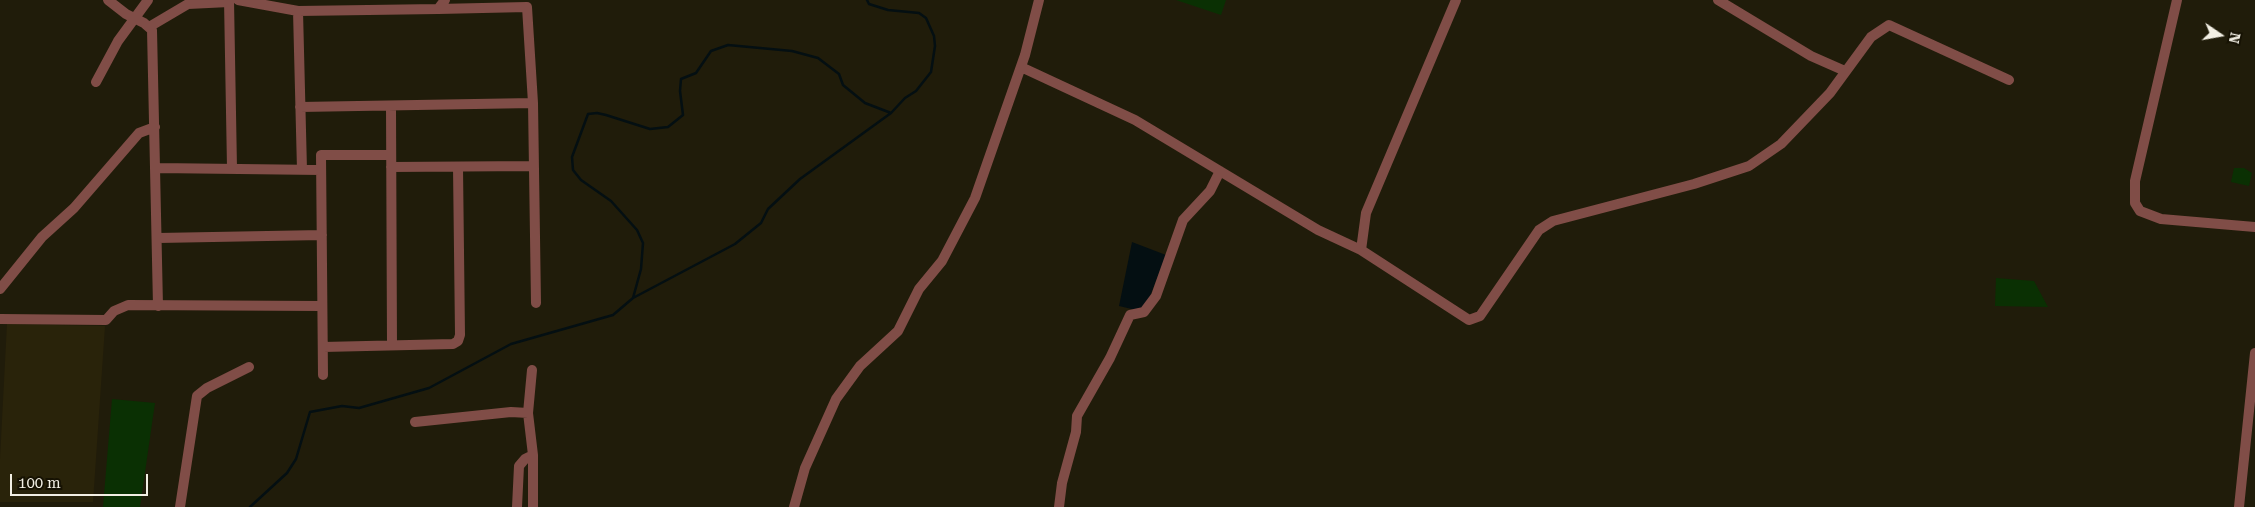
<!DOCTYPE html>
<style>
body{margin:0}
#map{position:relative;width:2255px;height:507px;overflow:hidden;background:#201c0a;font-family:"Roboto Serif",serif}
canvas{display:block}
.north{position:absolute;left:2195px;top:10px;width:50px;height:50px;-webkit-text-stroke:4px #161203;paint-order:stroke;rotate:102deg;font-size:14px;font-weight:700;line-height:20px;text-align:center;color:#f2efe4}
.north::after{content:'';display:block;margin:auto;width:18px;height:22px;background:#f2efe4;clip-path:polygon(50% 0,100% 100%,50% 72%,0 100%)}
.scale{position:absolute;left:10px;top:474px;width:138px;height:22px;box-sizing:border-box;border:2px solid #f2efe4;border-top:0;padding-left:6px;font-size:15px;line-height:18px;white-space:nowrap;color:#f2efe4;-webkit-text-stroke:4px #161203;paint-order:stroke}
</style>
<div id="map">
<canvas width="2255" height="507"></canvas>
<div class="north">N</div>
<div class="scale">100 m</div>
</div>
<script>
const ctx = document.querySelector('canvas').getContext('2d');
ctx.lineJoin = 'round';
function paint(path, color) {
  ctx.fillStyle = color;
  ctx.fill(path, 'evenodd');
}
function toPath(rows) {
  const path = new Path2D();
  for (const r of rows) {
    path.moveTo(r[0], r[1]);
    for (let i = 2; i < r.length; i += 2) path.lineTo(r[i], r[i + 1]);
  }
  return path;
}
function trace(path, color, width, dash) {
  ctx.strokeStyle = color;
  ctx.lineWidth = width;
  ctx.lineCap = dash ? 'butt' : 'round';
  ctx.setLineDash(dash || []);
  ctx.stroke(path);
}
const built = toPath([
 [7,324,105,326,93,502,0,502,0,459]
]);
const green = toPath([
 [1176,0,1226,0,1221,15],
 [2234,168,2244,168,2252,173,2249,186,2231,182],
 [1996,278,2034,281,2048,307,1995,306],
 [112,399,155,403,140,507,103,507]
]);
const water = toPath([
 [1132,242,1166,255,1144,312,1119,306]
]);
const stream = toPath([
 [633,298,735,244,761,223,768,209,800,179,891,113],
 [250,507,287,473,296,459,310,412,342,406,359,408,429,388,511,344,613,315,633,298,641,269,643,243,637,230,611,201,581,180,573,170,572,157,588,114,597,113,606,115,650,129,668,127,683,115,680,91,681,79,696,73,711,51,728,45,792,51,818,58,839,74,843,85,865,103,891,113,905,98,916,91,931,72,935,46,934,36,926,18,919,13,888,10,869,4,867,0]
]);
const minor = toPath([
 [108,0,126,14,144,23,152,30,158,306],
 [229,0,232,168],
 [238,0,298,11,302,170],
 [1456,0,1366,213,1361,250,1469,320,1480,316,1539,230,1553,221,1694,184,1749,166,1781,144,1830,93,1871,37,1889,25,2009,80],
 [1718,0,1811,56,1845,71],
 [2177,0,2135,181,2135,203,2140,211,2161,219,2255,227],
 [438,9,527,7,533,103,536,303],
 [298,11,438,9,445,0],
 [149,27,188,4,229,2],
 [1021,67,1135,120,1318,230,1361,250],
 [96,82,118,41,148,0],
 [300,107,533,103],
 [391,107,392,345],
 [391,167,534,166],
 [157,168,321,170],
 [158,238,322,235],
 [0,289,42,237,74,208,139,133,155,127],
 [0,319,106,320,114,311,128,305,322,306],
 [323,347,453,344,458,341,460,335,458,167],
 [323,375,321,155,391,155],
 [528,413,532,370],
 [415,422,511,412,528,413,533,455,533,507],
 [180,507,197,396,207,388,249,367],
 [517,507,519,466,525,459,533,455],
 [794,507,805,468,836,399,860,366,898,331,919,289,942,261,975,198,1025,55,1039,0],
 [1059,507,1062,483,1076,432,1077,416,1110,358,1130,315,1144,312,1156,296,1183,220,1210,191,1220,171],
 [2239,507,2255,353]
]);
paint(built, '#29230a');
paint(green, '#0a3003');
paint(water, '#040f12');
trace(stream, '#040f12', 2.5);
trace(minor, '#804d47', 10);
</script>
